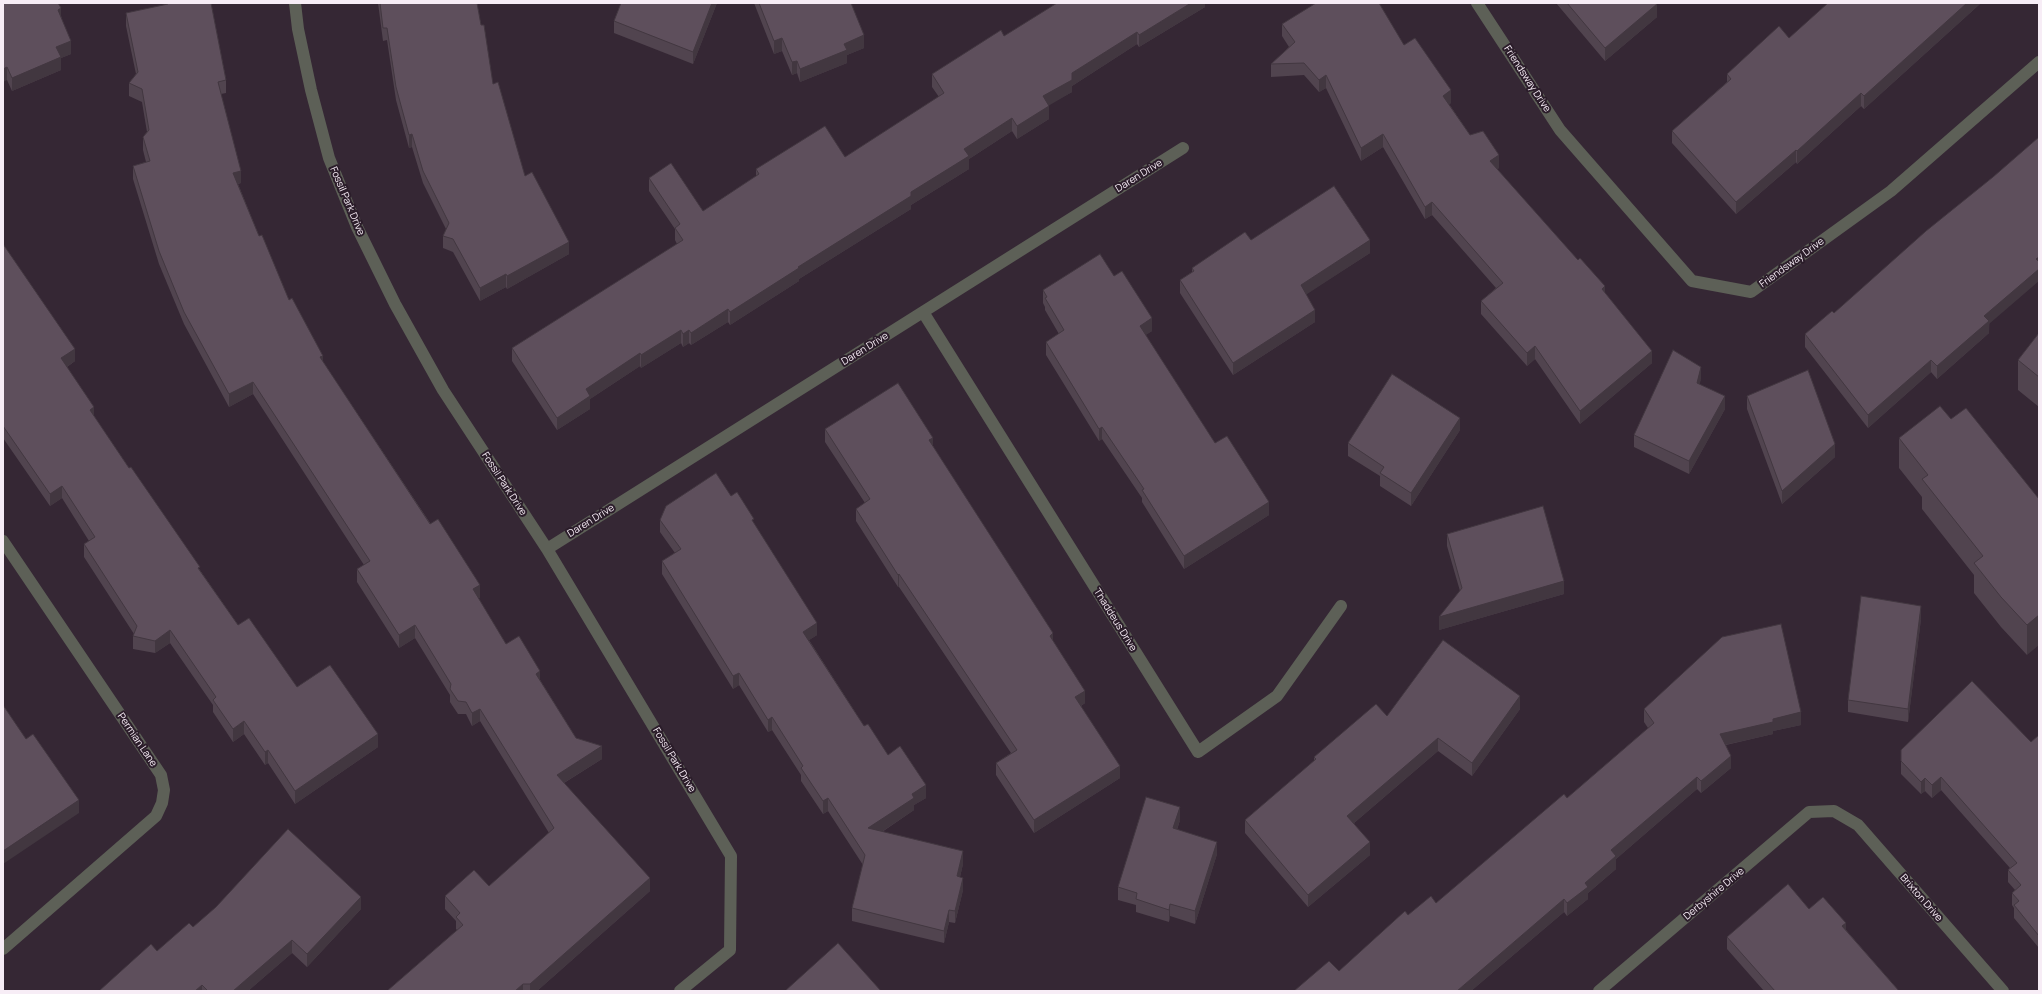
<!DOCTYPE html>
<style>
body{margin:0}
#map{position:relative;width:2042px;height:994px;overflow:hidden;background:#352734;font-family:Manrope,sans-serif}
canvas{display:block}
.frame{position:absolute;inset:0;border:4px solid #f7edf6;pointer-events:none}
</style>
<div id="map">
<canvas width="2042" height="994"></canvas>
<div class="frame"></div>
</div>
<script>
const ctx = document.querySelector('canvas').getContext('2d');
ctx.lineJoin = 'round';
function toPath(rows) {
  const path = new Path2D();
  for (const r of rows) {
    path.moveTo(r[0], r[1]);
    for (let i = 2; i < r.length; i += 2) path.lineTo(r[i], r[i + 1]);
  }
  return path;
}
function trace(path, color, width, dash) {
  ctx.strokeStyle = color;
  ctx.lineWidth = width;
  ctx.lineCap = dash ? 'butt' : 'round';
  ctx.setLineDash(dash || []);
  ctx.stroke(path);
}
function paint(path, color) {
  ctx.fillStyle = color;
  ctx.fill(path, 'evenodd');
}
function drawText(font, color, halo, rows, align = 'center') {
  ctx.font = font + ' Manrope,sans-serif';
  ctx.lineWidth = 4;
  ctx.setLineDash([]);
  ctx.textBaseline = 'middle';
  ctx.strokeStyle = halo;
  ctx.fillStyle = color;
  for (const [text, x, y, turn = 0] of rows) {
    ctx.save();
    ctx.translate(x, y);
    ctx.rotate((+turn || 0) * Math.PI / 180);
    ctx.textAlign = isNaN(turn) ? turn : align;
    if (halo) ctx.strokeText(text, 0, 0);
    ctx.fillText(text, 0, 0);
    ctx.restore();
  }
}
const minor = toPath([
 [295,3,298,29,311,90,329,158,357,227,395,304,443,390,547,549,731,856,730,950,680,991],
 [1477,3,1560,130,1692,281,1751,292,1891,191,2039,62],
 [923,312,1198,752,1277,696,1341,606],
 [3,541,161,775,164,790,162,803,156,816,3,949],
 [547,549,1183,148],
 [1599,991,1809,812,1834,811,1858,825,2003,991]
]);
const wall = toPath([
 [3,3,61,16,71,54,61,58,61,70,12,91,7,80],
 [165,3,211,3,226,80,226,93,221,94,241,183,238,184,259,236,289,300,323,362,480,598,478,598,506,644,540,680,576,738,602,759,564,783,650,891,537,991,387,991,457,930,456,929,456,921,445,909,445,896,489,886,549,833,480,721,472,726,466,714,458,714,450,702,450,695,415,638,399,648,357,582,357,569,364,565,253,394,229,407,184,324,159,264,133,179,133,166,146,162,143,150,143,137,147,132,142,102,129,96,129,83,136,74,126,26,126,13,166,5],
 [378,3,477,3,481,25,493,84,525,176,569,254,507,289,506,287,480,301,453,252,443,248,443,236,446,229,423,183,412,147,409,148,396,100,387,40,383,41],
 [621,3,717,3,693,64,614,33,614,21],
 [754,3,851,3,864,48,847,55,847,63,800,82,797,73,792,75,782,51,774,54],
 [1205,3,1205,7,1139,47,1137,44,1072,86,1072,92,1048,105,1049,119,1017,139,1012,131,969,159,969,169,911,205,911,209,799,279,799,281,730,325,728,322,691,345,689,343,683,347,681,343,641,368,640,366,590,399,590,409,557,430,512,361,512,348,677,244,675,240,675,229,649,191,649,178,703,211,756,176,756,169,845,157,939,97,932,87,932,74,1004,36],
 [1556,3,1656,3,1657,17,1605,61],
 [1981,3,1864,109,1861,106,1797,164,1796,162,1736,214,1672,143,1672,131,1727,82,1727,74,1789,38],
 [1282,24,1404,45,1451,103,1449,104,1470,135,1499,168,1497,169,1605,293,1652,363,1580,424,1535,359,1527,366,1481,314,1481,301,1496,288,1432,215,1425,219,1383,147,1361,161,1326,88,1319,92,1304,75,1271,77,1271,64,1289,47,1282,36],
 [1993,177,1989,333,1937,379,1931,372,1868,428,1805,347,1805,334,1834,313],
 [1251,240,1370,253,1306,294,1315,322,1233,375,1180,293,1180,280,1192,272,1192,268],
 [3,244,75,361,67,367,94,416,129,468,238,625,297,687,378,747,295,804,268,763,265,765,244,734,233,742,213,712,213,705,170,643,155,653,133,649,133,636,134,634,84,557,84,544,89,541,62,498,50,506,3,438],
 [1114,276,1152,331,1145,335,1215,443,1269,515,1184,569,1142,502,1142,498,1102,439,1099,441,1046,355,1046,342,1059,334,1045,310,1045,307,1043,303,1043,290],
 [2039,333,2039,407,2018,390,2018,360],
 [1701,379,1699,384,1725,409,1689,474,1634,447,1634,435],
 [1747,396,1835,457,1782,504,1747,409],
 [1951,419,2039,499,2027,655,2001,627,1974,593,1974,575,1922,509,1922,497,1899,468,1899,438],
 [825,429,933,446,1053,642,1085,703,1081,706,1120,778,1034,833,996,775,996,763,1011,753,899,587,898,587,856,521,856,509,865,503,825,442],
 [1460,430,1411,506,1380,486,1380,476,1348,456,1348,443],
 [660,520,754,524,817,635,809,640,864,726,888,755,926,798,914,805,914,810,882,832,963,864,960,877,963,890,955,923,949,922,944,943,852,921,852,908,863,865,828,811,823,814,801,781,801,775,772,730,768,732,739,685,733,689,662,574,662,561,675,553,660,532],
 [1447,534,1564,594,1439,630,1460,591,1447,546],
 [1921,619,1908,722,1848,712,1848,700],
 [1520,709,1472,776,1438,751,1354,823,1370,855,1308,907,1245,833,1245,820,1314,761,1314,757,1387,716],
 [1644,709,1801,725,1773,731,1773,734,1726,745,1731,768,1701,793,1697,789,1616,859,1616,869,1588,893,1588,899,1567,916,1564,912,1471,991,1294,991,1339,971,1408,915,1436,903,1567,798,1648,728,1644,722],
 [2039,735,2039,948,2014,918,2014,908,2012,905,2012,893,2015,890,2008,882,2008,870,2010,868,1941,790,1932,798,1925,791,1921,794,1901,774,1901,750,2031,742],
 [1180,820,1177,830,1217,854,1195,924,1170,916,1169,922,1136,912,1136,905,1118,900,1118,887],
 [361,909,307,967,292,953,248,991,99,991,157,951,193,927],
 [1809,909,1846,930,1899,991,1764,991,1727,949,1727,937]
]);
const shadedWall = toPath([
 [712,3,717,3,693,64,693,52],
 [1191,3,1205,3,1205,7,1139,47,1139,35],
 [1967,3,1981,3,1864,109,1864,96],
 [1657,4,1657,17,1605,61,1605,48],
 [61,8,61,21,58,10],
 [1137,32,1137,44,1072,86,1072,92,1043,109,1043,96,1072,73],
 [864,35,864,48,847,55,847,63,800,82,800,69,844,44],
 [782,38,782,51,774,54,774,41],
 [71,41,71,54,61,58,61,70,12,91,12,78,56,47],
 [797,61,797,73,792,75,792,62],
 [7,67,7,80,3,82,3,69],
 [1326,75,1326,88,1319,92,1319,80],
 [1451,90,1451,103,1443,108,1443,96],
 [1861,93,1861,106,1797,164,1797,151],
 [1049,106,1049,119,1017,139,1017,126],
 [1012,118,1012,131,969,159,969,169,911,205,911,209,799,279,799,281,730,325,730,312,798,267,911,192,964,149],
 [412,134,412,147,409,148,409,135],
 [1383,134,1383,147,1361,161,1361,148],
 [1796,150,1796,162,1736,214,1736,202],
 [1499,155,1499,168,1490,174,1490,161],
 [241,171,241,183,233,185,233,173],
 [1432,202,1432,215,1425,219,1425,207],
 [1370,240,1370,253,1301,298,1301,285],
 [569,242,569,254,507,289,507,276],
 [2039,257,2039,281,1989,324,1989,333,1937,379,1937,366],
 [506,274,506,287,480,301,480,288],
 [1605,286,1605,299,1602,289],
 [728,309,728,322,691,345,691,333],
 [1315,310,1315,322,1233,375,1233,363],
 [1152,318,1152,331,1140,339,1140,326],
 [681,330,681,343,641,368,641,355],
 [689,330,689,343,683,347,683,334],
 [1535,346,1535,359,1527,366,1527,353],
 [75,349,75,361,61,371,61,358],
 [1652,351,1652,363,1580,424,1580,411],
 [640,353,640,366,590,399,590,409,557,430,557,418,586,389],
 [323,356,323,369,320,357],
 [1931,360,1931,372,1868,428,1868,415],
 [1701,367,1701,379,1697,396,1697,383],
 [253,382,253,394,229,407,229,394],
 [1725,396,1725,409,1689,474,1689,461],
 [94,407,94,420,90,410],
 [1460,418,1460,430,1411,506,1411,493],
 [1102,427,1102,439,1099,441,1099,429],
 [933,438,933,450,929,440],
 [1835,444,1835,457,1782,504,1782,491],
 [62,486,62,498,50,506,50,494],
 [1269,502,1269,515,1184,569,1184,556],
 [899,574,899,587,898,587,898,575],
 [1564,581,1564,594,1439,630,1439,617],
 [480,585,480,598,473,602,473,589],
 [1921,606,1921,619,1908,722,1908,709],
 [2039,615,2039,645,2027,655,2027,625],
 [817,623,817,635,803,644,803,632],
 [415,625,415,638,399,648,399,635],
 [170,630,170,643,155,653,155,641],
 [1053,633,1053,645,1050,636],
 [540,671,540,684,536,674],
 [739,673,739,685,733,689,733,676],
 [1085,691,1085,703,1075,710,1075,697],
 [1520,696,1520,709,1472,776,1472,763],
 [480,709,480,721,472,726,472,713],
 [1801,712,1801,725,1773,731,1773,734,1720,746,1720,734,1773,719],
 [772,717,772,730,768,732,768,720],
 [244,721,244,734,233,742,233,729],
 [378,734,378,747,295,804,295,791],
 [1438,738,1438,751,1347,829,1347,816],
 [602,746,602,759,557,787,557,775],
 [268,750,268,763,265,765,265,752],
 [1731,756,1731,768,1701,793,1701,781],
 [1120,766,1120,778,1034,833,1034,820],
 [1697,777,1697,789,1616,859,1616,869,1588,893,1588,899,1567,916,1567,903,1611,850],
 [1941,777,1941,790,1932,798,1932,785],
 [1925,778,1925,791,1921,794,1921,782],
 [926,785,926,798,914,805,914,810,868,841,868,828,912,794],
 [828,798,828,811,823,814,823,801],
 [79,800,79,813,3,864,3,851],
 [1180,807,1180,820,1173,841,1173,828],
 [1217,842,1217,854,1195,924,1195,911],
 [1370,842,1370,855,1308,907,1308,895],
 [963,851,963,864,957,889,957,876],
 [650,878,650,891,537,991,530,991,530,984],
 [963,878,963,890,955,923,955,911],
 [361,897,361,909,307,967,307,954],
 [1564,899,1564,912,1471,991,1457,991],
 [1170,904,1170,916,1169,922,1169,910],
 [949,910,949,922,944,943,944,931],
 [1846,923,1846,935,1842,926],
 [292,940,292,953,248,991,233,991],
 [523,984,523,991,515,991],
 [202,985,202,991,195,991]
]);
const building = toPath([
 [3,3,58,3,61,8,58,10,71,41,56,47,61,57,12,78,7,67,3,69,3,3],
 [168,3,211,3,226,80,218,82,241,171,233,173,259,236,262,235,289,300,292,298,323,356,320,357,430,524,438,519,480,585,473,589,506,644,519,636,540,671,536,674,576,738,602,746,557,775,650,878,530,984,523,984,515,991,387,991,463,925,456,917,460,913,445,896,474,870,489,886,554,828,480,709,472,713,466,702,458,701,450,689,451,684,415,625,399,635,357,569,370,561,253,382,229,394,184,312,159,251,133,166,150,161,143,137,149,130,142,89,129,83,138,72,126,13,168,4,168,3],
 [380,3,477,3,481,25,484,25,493,84,498,82,525,176,532,172,569,242,507,276,506,274,480,288,453,239,443,236,449,223,423,171,412,134,409,135,396,87,387,28,383,28,380,3],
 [621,3,712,3,693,52,614,21,621,3],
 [759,3,851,3,864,35,844,44,847,50,800,69,797,61,792,62,782,38,774,41,759,3],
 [1057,3,1191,3,1139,35,1137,32,1072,73,1072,80,1043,96,1049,106,1017,126,1012,118,964,149,969,156,911,192,911,196,798,267,799,268,730,312,728,309,691,333,689,330,683,334,681,330,641,355,640,353,586,389,590,396,557,418,512,348,683,240,675,228,680,224,649,178,671,163,703,211,759,174,756,169,825,126,845,157,944,93,932,74,1001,30,1004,36,1057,3],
 [1316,3,1379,3,1404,45,1415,38,1451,90,1443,96,1470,135,1483,131,1499,155,1490,161,1578,260,1580,258,1605,286,1602,289,1652,351,1580,411,1535,346,1527,353,1481,301,1503,283,1432,202,1425,207,1383,134,1361,148,1326,75,1319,80,1304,63,1271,64,1295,42,1282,24,1316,3],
 [1567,3,1656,3,1657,4,1605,48,1567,3],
 [1828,3,1967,3,1864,96,1861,93,1797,151,1796,150,1736,202,1672,131,1731,79,1727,74,1779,26,1789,38,1828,3],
 [2039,137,2039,257,2036,259,2039,262,2039,269,1984,316,1989,321,1937,366,1931,360,1868,415,1805,334,1832,311,1834,313,1926,231,1993,177,2039,137],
 [1334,186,1370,240,1301,285,1315,310,1233,363,1180,280,1194,271,1192,268,1245,232,1251,240,1334,186],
 [3,244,75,349,61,358,94,407,90,410,129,468,131,467,200,567,198,568,238,625,249,618,297,687,330,665,378,734,295,791,268,750,265,752,244,721,233,729,213,700,216,697,170,630,155,641,133,636,137,626,84,544,95,537,62,486,50,494,3,426,3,244],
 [1100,254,1114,276,1122,271,1152,318,1140,326,1215,443,1227,436,1269,502,1184,556,1142,490,1144,489,1102,427,1099,429,1046,342,1064,330,1045,298,1047,297,1043,290,1100,254],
 [2039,333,2039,377,2018,360,2039,333],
 [1673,350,1701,367,1697,383,1725,396,1689,461,1634,435,1673,350],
 [1808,370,1835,444,1782,491,1747,396,1808,370],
 [1392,374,1460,418,1411,493,1380,473,1384,467,1348,443,1392,374],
 [898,383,933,438,929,440,1053,633,1050,636,1085,691,1075,697,1120,766,1034,820,996,763,1017,750,899,574,898,575,856,509,870,499,825,429,898,383],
 [1940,406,1951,419,1966,408,2039,499,2039,615,2027,625,2001,597,1974,563,1983,556,1922,479,1928,475,1899,438,1940,406],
 [716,473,731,496,737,492,754,519,752,520,817,623,803,632,864,726,868,724,888,755,900,746,926,785,912,794,914,798,868,828,963,851,957,876,963,878,955,911,949,910,944,931,852,908,865,855,828,798,823,801,801,768,803,766,772,717,768,720,739,673,733,676,662,561,681,549,660,520,666,506,716,473],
 [1543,506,1564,581,1439,617,1462,588,1447,534,1543,506],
 [1861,596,1921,606,1908,709,1848,700,1861,596],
 [1781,624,1801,712,1773,719,1773,722,1720,734,1731,756,1701,781,1697,777,1611,850,1616,856,1585,883,1588,887,1567,903,1564,899,1457,991,1294,991,1329,961,1339,971,1405,911,1408,915,1431,896,1436,903,1564,794,1567,798,1654,723,1644,709,1722,637,1781,624],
 [1443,640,1520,696,1472,763,1438,738,1347,816,1370,842,1308,895,1245,820,1316,759,1314,757,1376,704,1387,716,1443,640],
 [1972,681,2031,742,2039,735,2039,936,2014,905,2019,901,2012,893,2021,885,2008,870,2017,863,1941,777,1932,785,1925,778,1921,782,1901,761,1901,750,1972,681],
 [3,705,26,739,33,734,79,800,3,851,3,705],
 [1146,797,1180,807,1173,828,1217,842,1195,911,1170,904,1169,910,1136,899,1137,893,1118,887,1146,797],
 [288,829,361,897,307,954,292,940,233,991,208,991,202,985,195,991,99,991,151,944,157,951,189,923,193,927,216,907,288,829],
 [1788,884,1809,909,1823,897,1846,923,1842,926,1899,991,1775,991,1727,937,1788,884],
 [838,943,881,991,785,991,838,943]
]);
const streetNames = [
 ["Friendsway Drive",1527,79,57],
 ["Daren Drive",1139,176,-32],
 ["Fossil Park Drive",347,201,67],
 ["Friendsway Drive",1792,263,-36],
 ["Daren Drive",865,349,-32],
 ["Fossil Park Drive",504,484,57],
 ["Daren Drive",591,521,-32],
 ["Thaddeus Drive",1115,620,58],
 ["Permian Lane",137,740,56],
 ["Fossil Park Drive",674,760,59],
 ["Derbyshire Drive",1714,894,-40],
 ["Brixton Drive",1921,898,49]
];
trace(minor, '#5d6057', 12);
paint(wall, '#51444f');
paint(shadedWall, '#423740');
paint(building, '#5e4f5c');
trace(building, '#423740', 1);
drawText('10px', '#f7edf6', '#2b1d2a', streetNames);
</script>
